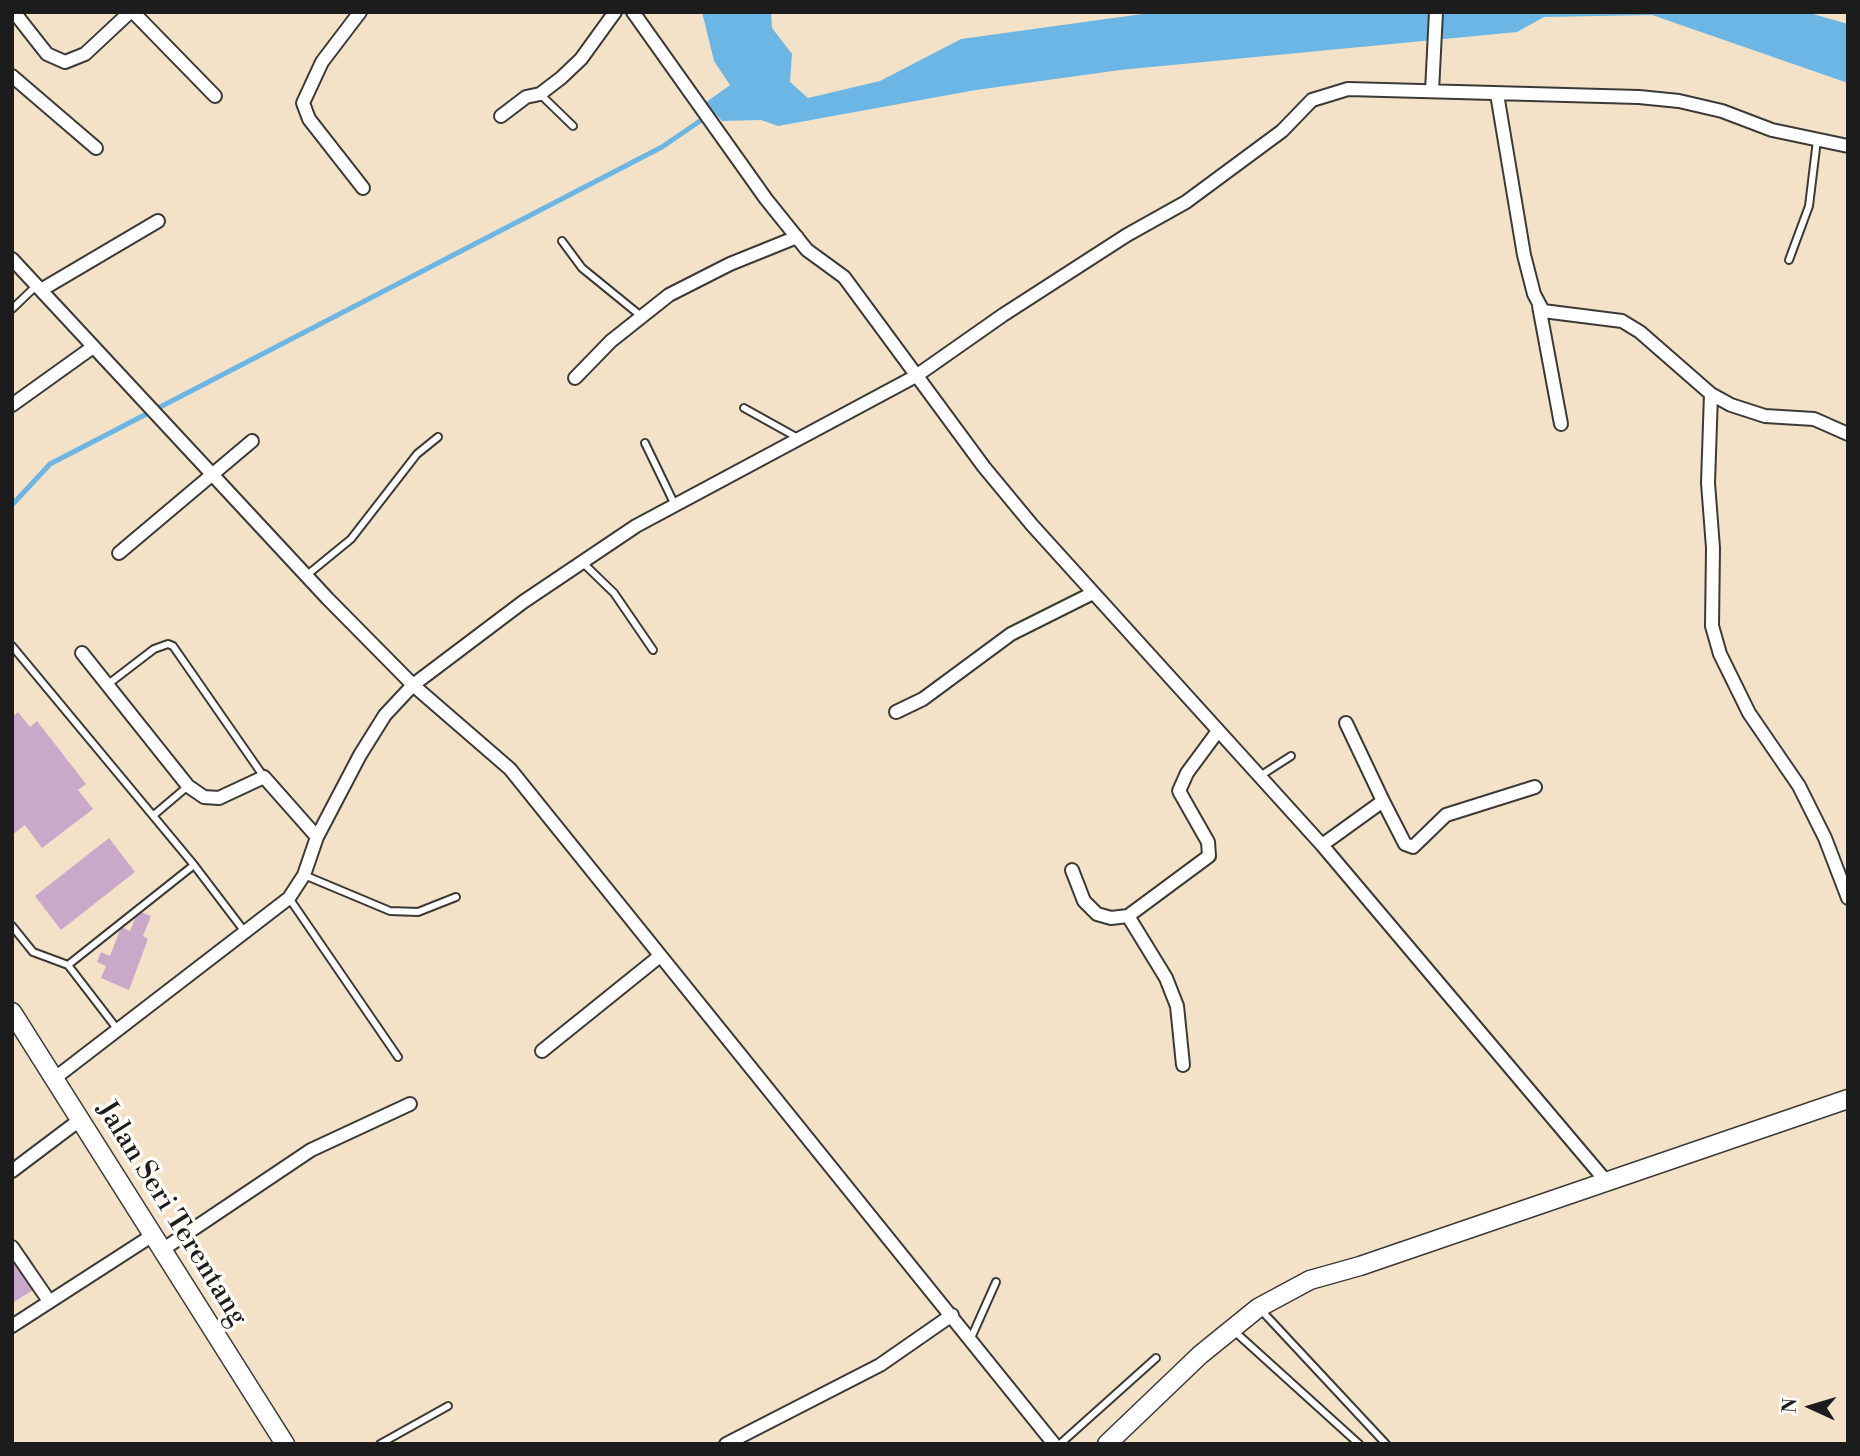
<!DOCTYPE html>
<style>
body{margin:0}
#map{position:relative;width:1860px;height:1456px;overflow:hidden;background:#f4e2c8;font-family:"Libre Bodoni",serif}
canvas{display:block}
.frame{position:absolute;inset:0;border:14px solid #1c1c1c;pointer-events:none}
.north{position:absolute;left:1776px;top:1372px;width:70px;height:70px;-webkit-text-stroke:5px #fdfcf7;paint-order:stroke;rotate:274deg;font-size:19px;font-weight:700;line-height:28px;text-align:center;color:#1c1c1c}
.north::after{content:'';display:block;margin:auto;width:24px;height:32px;background:#1c1c1c;clip-path:polygon(50% 0,100% 100%,50% 72%,0 100%)}
</style>
<div id="map">
<canvas width="1860" height="1456"></canvas>
<div class="frame"></div>
<div class="north">N</div>
</div>
<script>
const ctx = document.querySelector('canvas').getContext('2d');
ctx.lineJoin = 'round';
function paint(path, color) {
  ctx.fillStyle = color;
  ctx.fill(path, 'evenodd');
}
function toPath(rows) {
  const path = new Path2D();
  for (const r of rows) {
    path.moveTo(r[0], r[1]);
    for (let i = 2; i < r.length; i += 2) path.lineTo(r[i], r[i + 1]);
  }
  return path;
}
function trace(path, color, width, dash) {
  ctx.strokeStyle = color;
  ctx.lineWidth = width;
  ctx.lineCap = dash ? 'butt' : 'round';
  ctx.setLineDash(dash || []);
  ctx.stroke(path);
}
function drawText(font, color, halo, rows, align = 'center') {
  ctx.font = font + ' "Libre Bodoni",serif';
  ctx.lineWidth = 7;
  ctx.setLineDash([]);
  ctx.textBaseline = 'middle';
  ctx.strokeStyle = halo;
  ctx.fillStyle = color;
  for (const [text, x, y, turn = 0] of rows) {
    ctx.save();
    ctx.translate(x, y);
    ctx.rotate((+turn || 0) * Math.PI / 180);
    ctx.textAlign = isNaN(turn) ? turn : align;
    if (halo) ctx.strokeText(text, 0, 0);
    ctx.fillText(text, 0, 0);
    ctx.restore();
  }
}
const water = toPath([
 [702,12,771,12,772,28,792,54,790,82,808,98,880,81,961,39,1157,12,1806,12,1848,24,1848,83,1652,15,1544,17,1517,32,1120,70,976,90,778,126,761,120,722,121,705,103,730,85,714,61]
]);
const stream = toPath([
 [12,505,50,464,662,147,719,108]
]);
const building = toPath([
 [18,712,30,727,37,721,86,784,78,790,93,809,42,848,25,825,12,835,12,717],
 [109,838,135,872,61,930,35,896],
 [138,911,151,916,143,936,148,939,129,990,101,978,106,966,97,962,101,952,110,956,121,927,130,931],
 [12,1250,18,1259,27,1254,33,1263,24,1269,35,1289,12,1303]
]);
const lane = toPath([
 [540,94,573,126],
 [562,241,582,268,641,316],
 [1789,260,1809,206,1817,140],
 [12,309,36,286],
 [744,408,798,438],
 [645,443,674,503],
 [583,563,614,593,653,650],
 [307,575,351,539,417,454,438,437],
 [12,646,194,865,68,965],
 [107,685,154,649,168,644,173,646,264,777],
 [1260,776,1291,756],
 [155,814,188,786],
 [194,865,245,932],
 [304,875,390,911,418,912,456,897],
 [289,898,398,1057],
 [12,926,33,952,68,965,118,1030],
 [1260,1309,1386,1444],
 [1233,1330,1359,1444],
 [971,1338,996,1282],
 [380,1444,448,1406],
 [1060,1444,1156,1358]
]);
const street = toPath([
 [14,12,47,54,65,62,85,54,130,12],
 [133,12,215,96],
 [360,12,322,62,303,103,309,119,363,188],
 [633,12,766,199,807,250,844,277,984,467,1032,525,1322,845,1605,1180],
 [12,76,96,148],
 [1432,91,1436,12],
 [1497,94,1524,255,1534,294,1543,311,1622,321,1640,332,1711,394,1731,405,1765,416,1814,419,1848,434],
 [501,116,526,97,540,94,561,78,581,59,615,12],
 [12,259,328,599,413,685,510,769,1054,1444],
 [41,290,158,221],
 [1539,306,1561,424],
 [575,378,611,341,669,295,730,264,797,237],
 [1711,394,1708,483,1713,548,1712,626,1720,654,1749,713,1799,786,1825,838,1848,898],
 [12,405,93,347],
 [119,553,252,441],
 [82,653,188,786,204,797,219,798,264,777,317,837],
 [896,712,923,699,1011,634,1093,593],
 [1383,801,1405,844,1413,847,1446,815,1535,787],
 [1322,845,1383,801,1346,723],
 [1072,870,1084,901,1097,914,1111,918,1128,916],
 [542,1051,660,956],
 [1183,1065,1177,1006,1166,978,1128,916,1209,856,1208,842,1179,791,1187,773,1218,731],
 [55,1078,289,898,304,875,317,837,360,755,385,715,413,685,523,602,636,526,916,376,1003,315,1127,235,1186,202,1282,131,1312,100,1348,89,1639,97,1679,101,1722,111,1772,130,1848,146],
 [12,1171,81,1119],
 [12,1247,49,1301],
 [162,1250,311,1150,410,1104],
 [12,1326,153,1235],
 [726,1444,880,1365,952,1315]
]);
const secondary = toPath([
 [12,1012,285,1444],
 [1107,1444,1200,1355,1258,1308,1310,1280,1360,1266,1848,1099]
]);
const streetNames = [
 ["Jalan Seri Terentang",171,1214,58]
];
paint(water, '#6bb6e4');
trace(stream, '#6bb6e4', 5);
paint(building, '#caa8c9');
trace(lane, '#3c3a36', 10);
trace(street, '#3c3a36', 16);
trace(secondary, '#3c3a36', 21);
trace(lane, '#fff', 6);
trace(street, '#fff', 12);
trace(secondary, '#fff', 18);
drawText('28px', '#1c1c1c', '#fdfcf7', streetNames);
</script>
